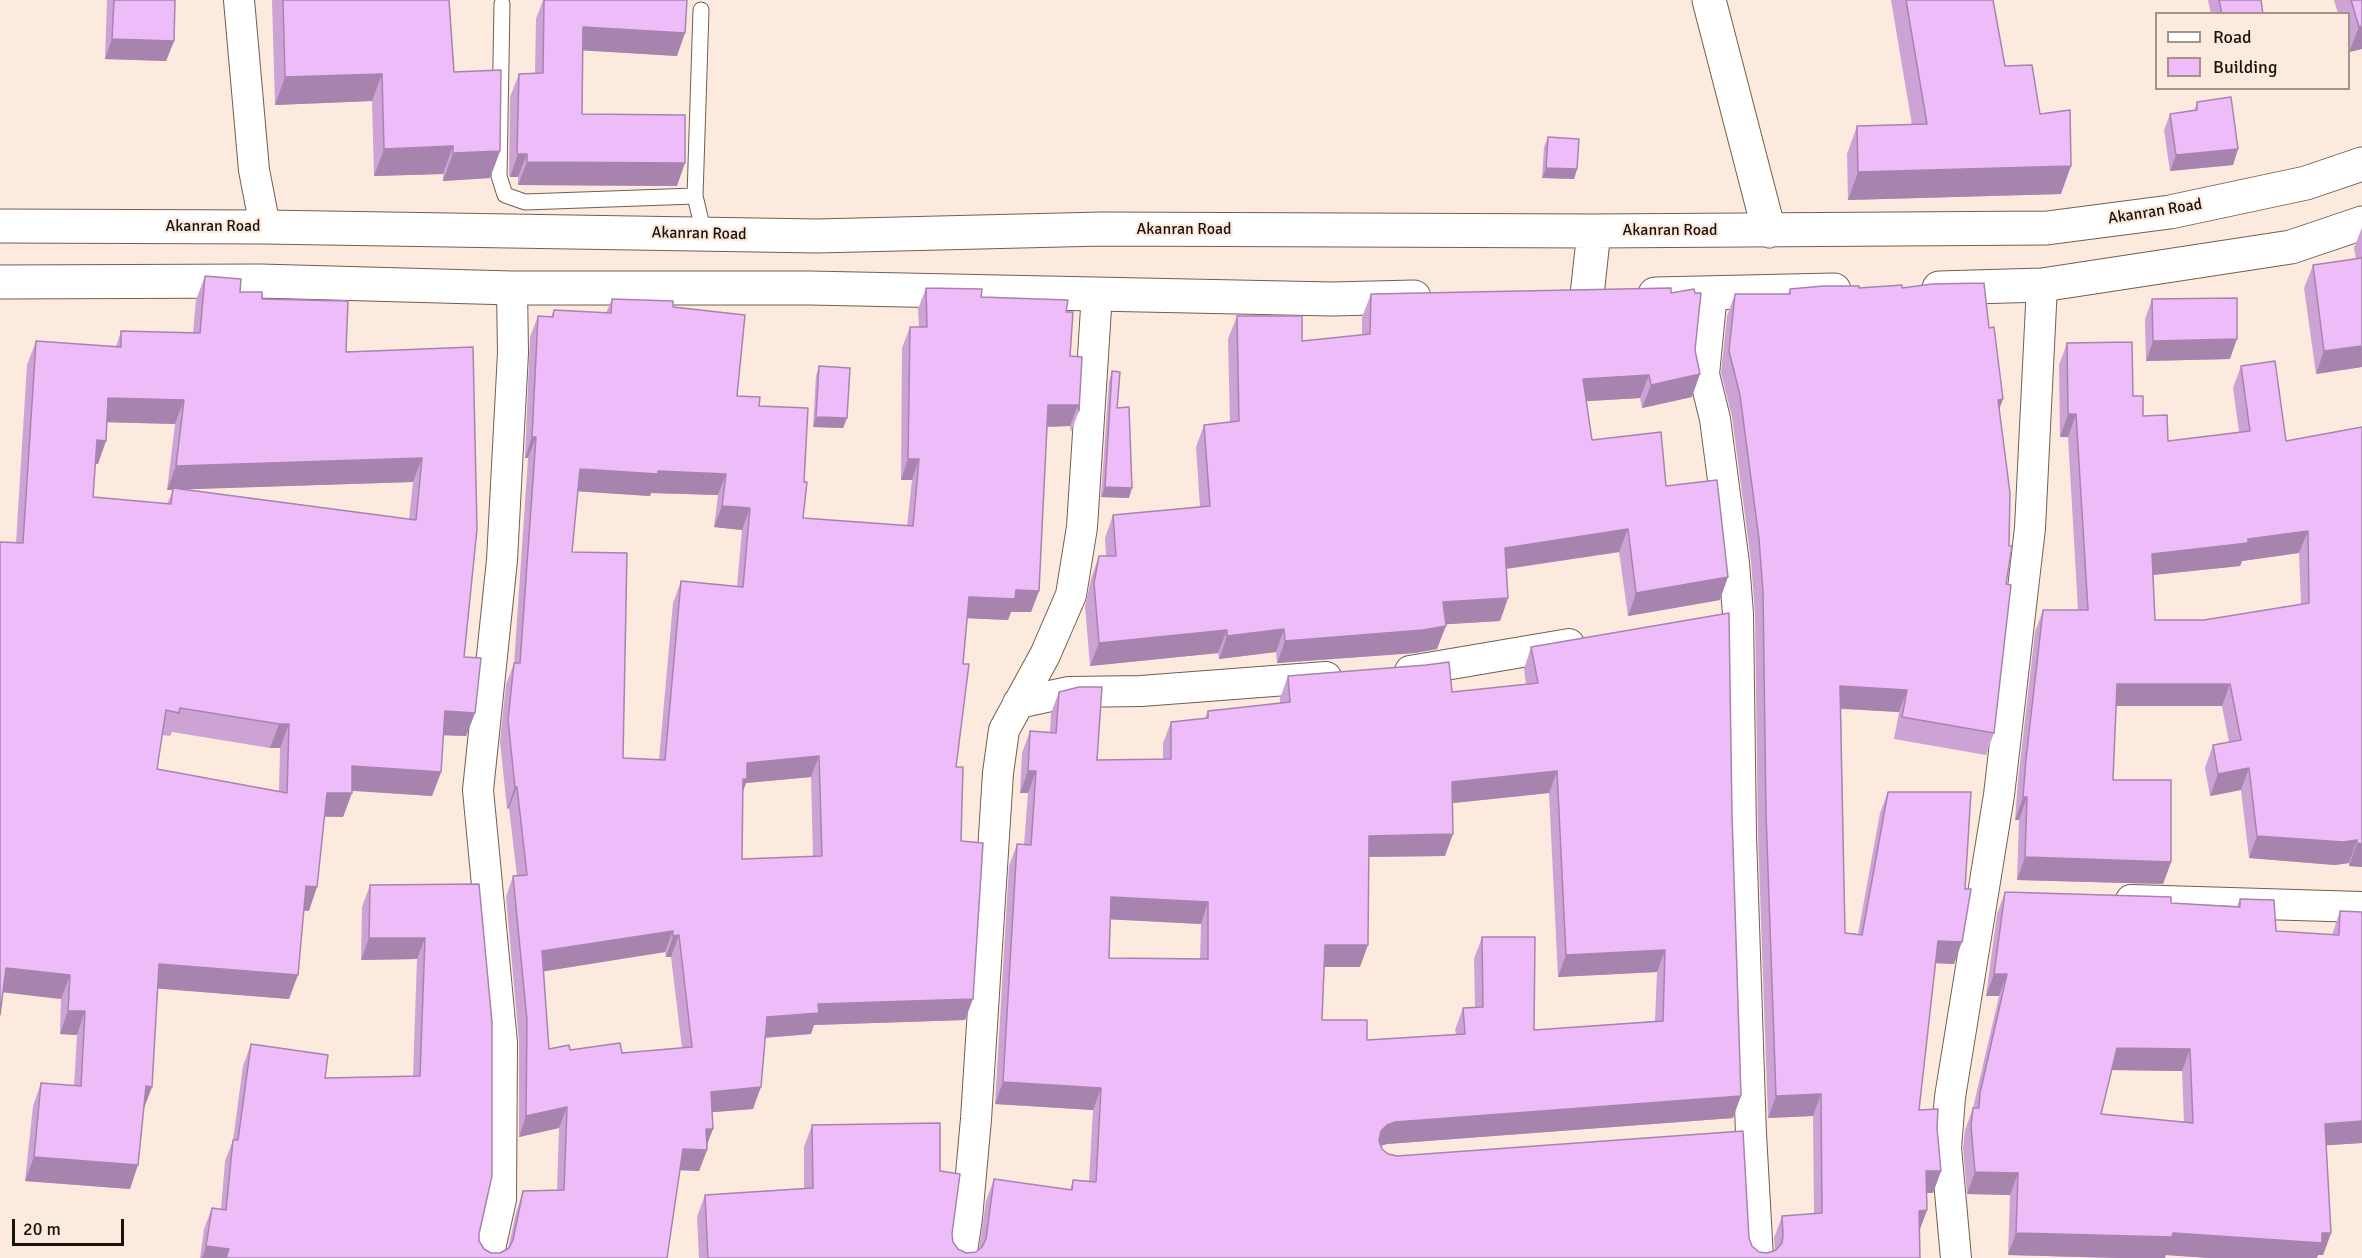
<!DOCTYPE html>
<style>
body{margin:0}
#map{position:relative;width:2362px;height:1258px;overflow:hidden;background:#fceade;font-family:Signika,sans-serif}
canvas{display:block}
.legend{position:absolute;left:2155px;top:12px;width:195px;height:78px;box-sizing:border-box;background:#fceade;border:2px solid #a2948a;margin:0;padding:8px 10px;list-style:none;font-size:18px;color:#1a130d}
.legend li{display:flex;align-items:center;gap:12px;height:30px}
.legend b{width:30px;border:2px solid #a2948a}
.scale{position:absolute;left:12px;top:1219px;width:112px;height:27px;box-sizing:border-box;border:3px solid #1a130d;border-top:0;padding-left:8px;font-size:18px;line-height:21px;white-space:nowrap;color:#1a130d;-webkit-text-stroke:4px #fceade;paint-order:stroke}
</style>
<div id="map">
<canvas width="2362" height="1258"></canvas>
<ul class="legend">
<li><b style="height:8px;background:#fff"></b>Road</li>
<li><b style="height:16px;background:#eebcf8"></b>Building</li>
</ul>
<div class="scale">20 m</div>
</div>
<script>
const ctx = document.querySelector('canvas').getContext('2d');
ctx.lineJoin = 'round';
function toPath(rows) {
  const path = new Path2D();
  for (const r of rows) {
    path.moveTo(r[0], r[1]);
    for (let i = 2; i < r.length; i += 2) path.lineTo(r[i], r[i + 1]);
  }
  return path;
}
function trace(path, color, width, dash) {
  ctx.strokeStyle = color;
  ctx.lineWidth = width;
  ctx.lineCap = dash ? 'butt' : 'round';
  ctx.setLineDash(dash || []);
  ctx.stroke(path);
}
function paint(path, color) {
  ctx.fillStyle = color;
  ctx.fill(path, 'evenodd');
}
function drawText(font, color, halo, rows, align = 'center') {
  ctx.font = font + ' Signika,sans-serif';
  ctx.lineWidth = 4.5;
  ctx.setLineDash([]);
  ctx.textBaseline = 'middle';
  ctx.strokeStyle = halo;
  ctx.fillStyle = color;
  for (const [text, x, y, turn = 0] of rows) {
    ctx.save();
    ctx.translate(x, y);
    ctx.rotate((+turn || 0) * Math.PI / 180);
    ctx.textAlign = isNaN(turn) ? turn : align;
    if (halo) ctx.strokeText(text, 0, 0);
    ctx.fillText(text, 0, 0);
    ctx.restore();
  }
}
const lane = toPath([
 [502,4,499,176,505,195,525,202,695,196],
 [701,10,695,196,704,234]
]);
const street = toPath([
 [239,0,254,170,265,227],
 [1712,293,1704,374,1715,419,1734,563,1738,614,1741,836,1751,1134,1758,1258],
 [1410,671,1569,644],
 [1018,703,1069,692,1141,691,1326,677],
 [2131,900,2362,907],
 [488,1258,501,1199,502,1043,478,790,502,560,513,353,512,288],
 [961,1258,967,1218,976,1119,998,773,1004,730,1045,655,1071,595,1082,527,1097,293],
 [1956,1258,1946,1148,1950,1097,1999,795,2030,528,2042,285]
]);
const secondary = toPath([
 [1709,0,1769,231],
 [0,226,265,227,817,236,1102,229,1594,231,2047,228,2170,212,2306,183,2362,164],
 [0,282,260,281,512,288,810,288,1332,299,1414,297],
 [1939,288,2042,285,2291,247,2362,223],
 [1655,294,1834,290],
 [1587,295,1594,231]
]);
const wall = toPath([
 [107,0,175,0,174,41,166,61,105,59],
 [272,0,449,0,454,72,500,151,490,178,443,181,443,174,374,176,372,101,275,105],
 [543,0,687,0,677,56,583,50,582,114,677,186,518,185,518,177,510,177,509,175,510,97,519,74,535,73,536,19],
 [1891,0,1993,0,2005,66,2040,114,2061,194,1848,200,1847,154,1857,126,1912,125],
 [2208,0,2261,0,2263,14,2211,14],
 [2334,0,2362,0,2362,49,2349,52,2349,14,2338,14],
 [2197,102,2238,149,2233,165,2170,171,2164,130,2170,114,2194,111],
 [1548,137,1577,169,1574,179,1542,178,1544,147],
 [2362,227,2362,367,2316,374,2304,288,2313,265,2356,259,2354,248],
 [205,276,240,292,262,299,346,352,473,347,464,657,475,713,466,736,443,735,441,772,432,796,352,791,343,817,324,817,309,911,303,911,289,999,157,988,152,1087,144,1108,130,1189,25,1181,33,1106,41,1083,74,1086,77,1035,60,1034,61,999,3,992,16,543,27,365,36,341,116,347,121,331,193,333,196,300],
 [107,422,175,424,167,490,173,490,167,504,93,497,95,464,98,464],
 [413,482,409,519,185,489],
 [172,732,270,748,280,748,279,791,157,769,162,735,170,736],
 [926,288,1066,312,1070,356,1079,411,1071,432,1070,426,1047,427,1039,591,1031,612,1011,612,1008,620,967,618,963,664,956,767,961,841,965,1020,814,1025,811,1034,765,1038,753,1109,712,1112,707,1150,699,1171,680,1170,667,1258,200,1258,204,1229,212,1208,221,1209,225,1161,233,1140,243,1066,251,1044,325,1078,413,1076,417,959,361,960,362,907,370,885,479,884,479,1241,484,1249,491,1253,500,1253,508,1249,516,1213,523,1191,557,1191,559,1128,519,1137,519,1041,506,897,513,876,517,876,509,808,507,809,500,741,506,684,514,664,528,458,525,458,530,337,538,316,551,317,554,310,606,313,612,299,673,307,737,396,759,406,804,482,803,518,907,526,912,480,901,480,902,348,910,327,919,327,918,309],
 [578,491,650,496,651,493,718,495,714,527,742,530,737,586,681,581,673,603,659,759,623,758,572,552],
 [811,777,813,857,742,859,743,791,746,783],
 [665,952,666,957,671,957,682,1048,622,1053,549,1049,543,971],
 [1902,288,1999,410,2006,584,1994,733,1986,755,1894,739,1899,712,1841,709,1845,933,1858,934,1880,813,1888,792,1954,964,1935,963,1919,1110,1937,1128,1941,1171,1933,1193,1927,1193,1927,1210,1919,1231,1920,1258,699,1258,697,1217,705,1195,804,1188,804,1147,812,1125,940,1171,953,1242,958,1249,966,1253,976,1252,979,1249,986,1201,994,1179,1070,1190,1073,1180,1089,1181,1093,1110,995,1104,1009,866,1017,844,1024,845,1028,793,1020,793,1022,753,1030,731,1050,732,1051,713,1059,692,1097,760,1163,759,1163,743,1171,722,1205,718,1208,711,1280,703,1280,698,1288,676,1452,692,1526,685,1524,669,1531,647,1729,613,1733,1118,1387,1144,1381,1146,1382,1149,1388,1154,1749,1238,1752,1246,1759,1252,1767,1253,1775,1251,1774,1238,1782,1216,1814,1214,1813,1116,1768,1118,1758,836,1755,614,1751,561,1732,417,1721,373,1727,316,1735,294,1788,294,1790,289],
 [1549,793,1558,977,1657,972,1655,1021,1534,1030,1482,937,1474,959,1475,1007,1463,1008,1455,1030,1456,1034,1367,1040,1322,1020,1324,967,1360,967,1368,857,1445,856,1453,803],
 [1110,919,1201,924,1200,959,1109,958],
 [1671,293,1695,350,1692,397,1642,408,1640,398,1586,401,1592,440,1666,486,1720,600,1628,616,1619,552,1507,569,1508,598,1500,621,1445,624,1437,649,1415,653,1277,663,1276,652,1219,659,1218,653,1090,666,1085,606,1091,579,1099,556,1106,556,1105,538,1113,515,1200,507,1196,447,1204,425,1230,422,1228,339,1237,316,1302,341,1362,335,1362,317,1371,294],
 [2152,299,2230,359,2146,361,2145,319],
 [2067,343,2133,396,2143,416,2168,441,2239,432,2233,388,2241,366,2286,441,2362,427,2362,867,2349,866,2349,863,2335,865,2249,858,2241,790,2210,796,2205,768,2213,745,2229,742,2222,706,2116,706,2113,780,2171,862,2163,884,2017,880,2019,820,2015,820,2018,781,2035,632,2043,610,2078,610,2068,437,2060,437,2059,365],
 [2299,553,2301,604,2204,620,2155,620,2153,575,2240,566,2242,561],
 [819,366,847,418,843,428,813,427,816,376],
 [1112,371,1117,408,1129,498,1101,497,1109,381],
 [2005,892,2171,903,2237,906,2240,899,2276,931,2332,935,2340,911,2362,912,2362,1143,2326,1145,2331,1233,2323,1255,2318,1255,2317,1258,2209,1258,2166,1255,2165,1258,2118,1258,2008,1255,2010,1195,1967,1194,1963,1148,1965,1130,1973,1108,1999,996,1986,996,1997,914],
 [2111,1070,2182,1071,2184,1122,2101,1114]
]);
const shadedWall = toPath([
 [2362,26,2362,49,2349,52,2359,27],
 [583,27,685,33,677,56,575,50],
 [112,39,174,41,166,61,105,59],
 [382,74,372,101,275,105,285,77],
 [453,146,443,174,374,176,384,149],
 [2238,149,2233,165,2170,171,2176,155],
 [500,151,490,178,443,181,453,153],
 [518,154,527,154,518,177,510,177],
 [527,162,685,163,677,186,518,185],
 [2071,166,2061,194,1848,200,1858,172],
 [1546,168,1577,169,1574,179,1542,178],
 [2237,339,2230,359,2146,361,2153,341],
 [2362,346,2362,367,2316,374,2324,351],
 [1700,374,1692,397,1642,408,1651,385],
 [1649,375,1640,398,1574,402,1583,379],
 [108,398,184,400,175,424,99,422],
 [2003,399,1995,421,1998,400],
 [1048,405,1078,405,1070,426,1040,427],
 [2068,414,2076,414,2068,437,2060,437],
 [816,417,847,418,843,428,813,427],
 [532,437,536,437,528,458,525,458],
 [97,440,106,441,98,464,88,464],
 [422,458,413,482,167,490,176,466],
 [908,459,919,459,912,480,901,480],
 [580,469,658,471,726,474,718,495,651,493,650,496,572,491],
 [1105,487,1132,488,1129,498,1101,497],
 [722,506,750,508,742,530,714,527],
 [1628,529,1619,552,1497,570,1505,548],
 [2308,531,2299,553,2242,561,2240,566,2143,576,2152,554],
 [1728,577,1720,600,1628,616,1636,593],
 [1016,590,1039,591,1031,612,1011,612,1008,620,962,618,969,597],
 [1508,598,1500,621,1435,625,1443,602],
 [1446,626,1437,649,1415,653,1277,663,1285,641],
 [1284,629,1276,652,1219,659,1227,636],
 [1227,630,1218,653,1090,666,1099,643],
 [2117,684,2230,684,2222,706,2109,706],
 [1840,686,1907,690,1899,712,1832,708],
 [445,711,475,713,466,736,436,735],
 [279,724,289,724,280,748,270,748],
 [819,756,811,777,746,783,740,800,747,763],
 [352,766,441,772,432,796,344,790],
 [2249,768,2241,790,2210,796,2218,774],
 [1028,771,1036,771,1028,793,1020,793],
 [1557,771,1549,793,1444,804,1452,782],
 [515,787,517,787,509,808,507,809],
 [327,793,352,793,343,817,318,816],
 [2023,797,2027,797,2019,820,2015,820],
 [1453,834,1445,856,1361,857,1369,836],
 [2257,836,2357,840,2349,863,2335,865,2249,858],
 [2357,843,2362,844,2362,867,2349,866],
 [2025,857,2171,862,2163,884,2017,880],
 [306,886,317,887,309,911,297,910],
 [1111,897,1208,902,1201,924,1103,919],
 [673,931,665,952,534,973,542,951],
 [679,935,671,957,666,957,673,936],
 [369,938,425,938,417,959,361,960],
 [1938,941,1962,942,1954,964,1930,963],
 [1325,945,1368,945,1360,967,1317,967],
 [1665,950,1657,972,1558,977,1566,955],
 [159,964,298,975,289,999,150,988],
 [6,968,70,975,61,999,0,992],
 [1994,974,2007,974,1999,996,1986,996],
 [973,999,965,1020,814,1025,811,1034,759,1038,767,1017,818,1004],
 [68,1011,85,1011,77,1035,60,1034],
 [2117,1048,2190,1049,2182,1071,2109,1070],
 [1003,1082,1101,1088,1093,1110,995,1104],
 [146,1086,152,1087,143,1110],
 [761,1087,753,1109,703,1113,711,1092],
 [1821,1094,1813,1116,1768,1118,1776,1096],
 [1741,1096,1733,1118,1387,1144,1379,1146,1373,1153,1381,1131,1387,1125,1395,1122],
 [567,1107,559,1128,519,1137,526,1116],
 [2362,1121,2362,1143,2317,1146,2325,1124],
 [706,1129,713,1129,705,1150,707,1150,699,1171,675,1170,683,1149],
 [34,1157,138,1165,130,1189,25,1181],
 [1926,1171,1941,1171,1933,1193,1919,1193],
 [1975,1172,2018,1173,2010,1195,1967,1194],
 [1927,1210,1919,1232,1919,1211],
 [2016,1233,2331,1233,2323,1255,2318,1255,2317,1258,2209,1258,2166,1255,2165,1258,2118,1258,2008,1255],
 [206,1246,229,1249,226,1258,202,1258]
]);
const building = toPath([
 [114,0,175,0,174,41,112,39,114,0],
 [283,0,449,0,454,72,501,70,500,151,453,153,453,146,384,149,382,74,285,77,283,0],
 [544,0,687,0,685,33,583,27,582,114,685,115,685,163,527,162,527,154,518,154,517,152,519,74,543,73,544,0],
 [1906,0,1993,0,2005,66,2032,65,2040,114,2070,110,2071,166,1858,172,1857,126,1927,124,1906,0],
 [2219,0,2261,0,2263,14,2222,14,2219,0],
 [2351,0,2362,0,2362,26,2359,27,2351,0],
 [2231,97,2238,149,2176,155,2170,114,2197,110,2197,102,2231,97],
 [1548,137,1579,139,1577,169,1546,168,1548,137],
 [2362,258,2362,346,2324,351,2313,265,2362,258],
 [205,276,241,279,240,292,262,292,262,299,348,301,346,352,473,347,477,529,464,657,481,658,475,713,445,711,441,772,352,766,352,793,327,793,317,887,306,886,298,975,159,964,152,1087,146,1086,138,1165,34,1157,41,1083,81,1086,85,1011,68,1011,70,975,6,968,0,1015,0,542,23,543,36,341,121,347,121,331,200,333,205,276],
 [108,398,184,400,176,466,422,458,416,520,173,488,171,504,93,497,97,440,106,441,108,398],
 [180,708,279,724,289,724,287,793,157,769,166,710,179,713,180,708],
 [1984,283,1989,328,1994,327,2003,399,1998,400,2010,493,2009,546,2012,546,2006,584,2011,585,1994,733,1902,717,1907,690,1840,686,1845,933,1862,935,1888,792,1971,792,1965,889,1971,889,1962,942,1938,941,1919,1110,1938,1109,1937,1128,1941,1171,1926,1171,1927,1210,1919,1211,1920,1258,708,1258,705,1195,813,1188,812,1125,940,1123,940,1171,960,1174,952,1234,953,1242,958,1249,966,1253,976,1252,982,1247,986,1239,994,1179,1072,1190,1073,1180,1096,1182,1101,1088,1003,1082,1017,844,1031,845,1036,771,1028,771,1030,731,1056,733,1059,692,1079,687,1102,687,1097,760,1171,759,1171,722,1208,718,1208,711,1290,702,1288,676,1426,665,1449,662,1452,692,1538,683,1531,647,1729,613,1732,815,1741,1096,1395,1122,1387,1125,1381,1131,1379,1141,1382,1149,1388,1154,1397,1156,1743,1131,1749,1238,1752,1246,1759,1252,1767,1253,1776,1250,1782,1243,1783,1236,1782,1216,1822,1213,1821,1094,1776,1096,1766,814,1763,592,1759,539,1740,395,1729,351,1735,294,1790,294,1790,289,1823,286,1859,286,1859,288,1902,285,1902,288,1932,284,1984,283],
 [1557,771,1566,955,1665,950,1663,1021,1534,1030,1535,937,1482,937,1483,1007,1463,1008,1465,1034,1367,1040,1367,1020,1322,1020,1325,945,1368,945,1369,836,1453,834,1452,782,1557,771],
 [1111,897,1208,902,1208,959,1109,958,1111,897],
 [926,288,982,289,981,297,1068,300,1066,312,1073,312,1070,356,1082,357,1079,411,1078,405,1048,405,1039,591,1016,590,1015,599,969,597,963,664,969,664,956,767,963,767,961,841,983,843,973,999,818,1004,819,1013,767,1017,761,1087,711,1092,713,1129,706,1129,707,1150,683,1149,667,1258,226,1258,229,1249,206,1246,212,1208,226,1210,233,1140,238,1140,251,1044,328,1055,325,1078,420,1076,425,938,369,938,370,885,479,884,492,1022,492,1176,479,1234,479,1241,484,1249,491,1253,500,1253,509,1248,513,1240,523,1191,564,1190,567,1107,526,1116,527,1020,513,876,527,875,517,787,515,787,508,720,514,663,520,663,536,437,532,437,538,316,553,317,554,310,611,313,612,299,673,301,673,307,745,315,737,396,760,397,759,406,808,408,804,482,807,482,803,518,913,526,919,459,908,459,910,327,927,327,926,288],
 [580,469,658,474,658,471,726,474,722,506,750,508,743,587,681,581,665,760,623,758,627,553,572,552,580,469],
 [819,756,822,856,742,859,743,779,747,779,747,763,819,756],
 [673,931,673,936,679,935,692,1047,622,1053,620,1043,570,1050,569,1045,549,1049,542,951,673,931],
 [1671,288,1671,293,1694,289,1695,293,1701,293,1695,350,1700,374,1651,385,1649,375,1583,379,1592,440,1661,432,1666,486,1717,480,1728,577,1636,593,1628,529,1505,548,1508,598,1443,602,1446,626,1423,630,1285,641,1284,629,1227,636,1227,630,1099,643,1094,583,1099,556,1116,556,1113,515,1210,506,1204,425,1239,421,1237,316,1302,316,1302,341,1370,334,1371,294,1671,288],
 [2237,298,2237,339,2153,341,2152,299,2237,298],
 [2132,342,2133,396,2143,396,2143,416,2167,415,2168,441,2250,431,2241,366,2275,361,2286,441,2362,427,2362,844,2357,843,2357,840,2343,842,2257,836,2249,768,2218,774,2213,745,2241,740,2230,684,2117,684,2113,780,2171,780,2171,862,2025,857,2027,797,2023,797,2026,759,2043,610,2088,610,2076,414,2068,414,2067,343,2132,342],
 [2308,531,2309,603,2204,620,2155,620,2152,554,2248,543,2248,539,2308,531],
 [819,366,850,368,847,418,816,417,819,366],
 [1112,371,1120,372,1117,408,1129,407,1132,488,1105,487,1112,371],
 [2005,892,2171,897,2171,903,2240,907,2240,899,2274,900,2276,931,2339,935,2340,911,2362,912,2362,1121,2325,1124,2331,1233,2322,1233,2322,1243,2173,1233,2172,1237,2016,1233,2018,1173,1975,1172,1971,1126,1973,1108,1979,1108,1980,1093,2007,974,1994,974,2005,892],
 [2117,1048,2190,1049,2193,1123,2101,1114,2117,1048]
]);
const streetNames = [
 ["Akanran Road",2155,212,-9],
 ["Akanran Road",213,227],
 ["Akanran Road",1184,230],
 ["Akanran Road",1670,231],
 ["Akanran Road",699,234,1]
];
trace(lane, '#725f52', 17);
trace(street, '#725f52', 32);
trace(secondary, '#725f52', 35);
trace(lane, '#fff', 15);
trace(street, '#fff', 30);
trace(secondary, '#fff', 33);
paint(wall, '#cda2d5');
paint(shadedWall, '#a784ae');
paint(building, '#eebcf8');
trace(building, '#a784ae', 1.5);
drawText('16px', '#1a130d', '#fceade', streetNames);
</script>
